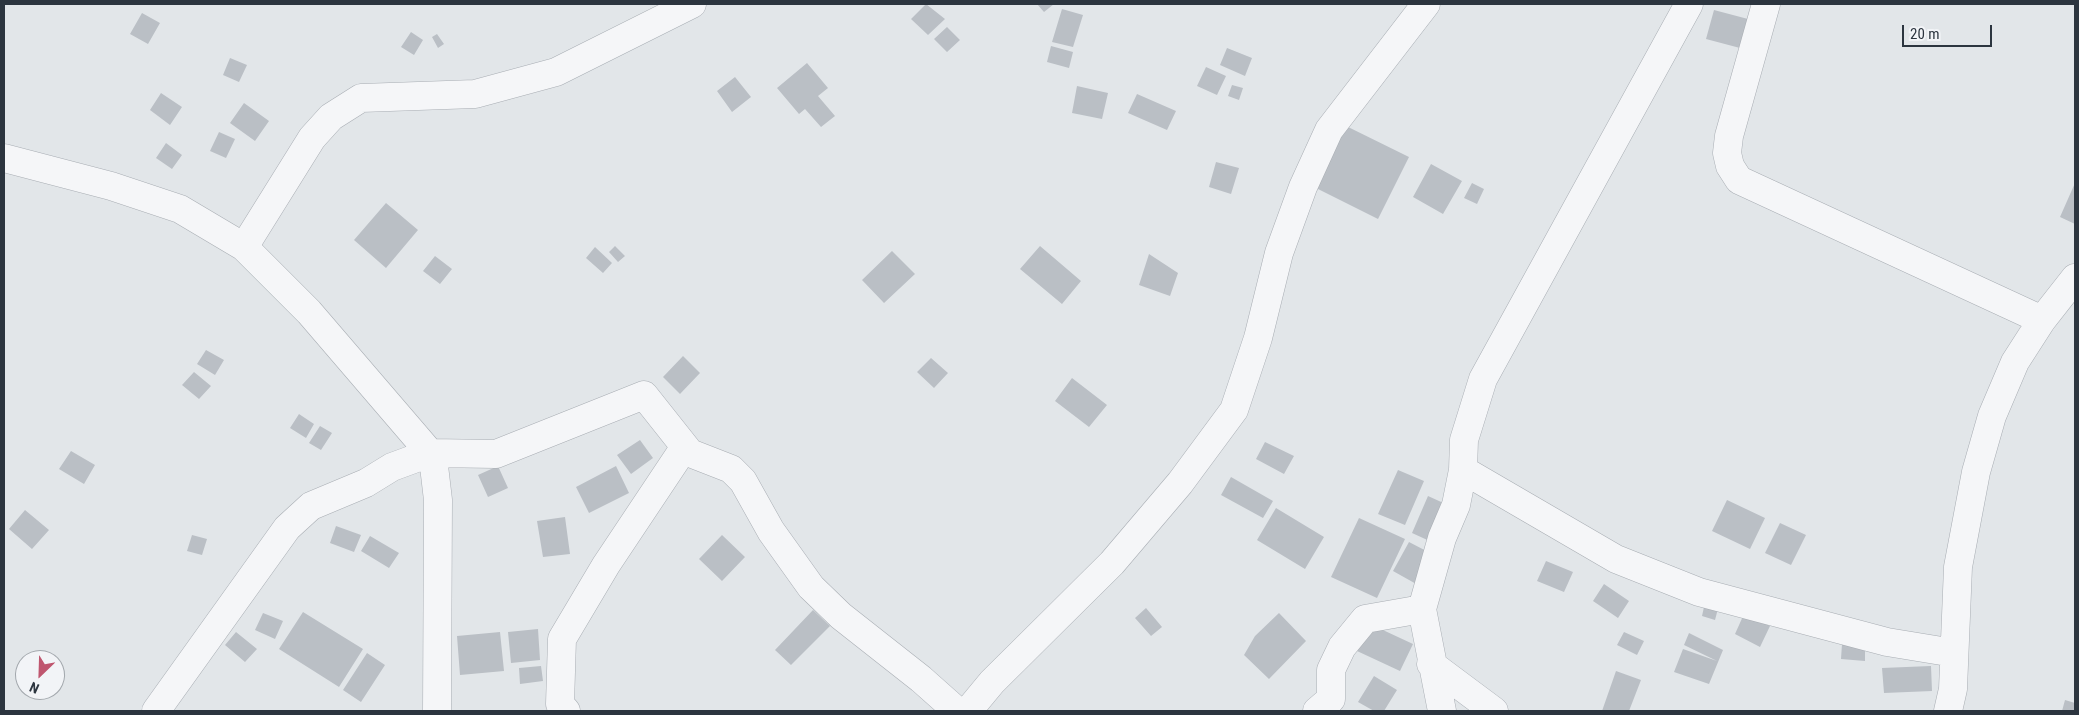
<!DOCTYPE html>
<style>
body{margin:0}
#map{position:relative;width:2079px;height:715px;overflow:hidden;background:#e2e6e9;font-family:"Roboto Condensed",sans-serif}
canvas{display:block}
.frame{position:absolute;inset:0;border:5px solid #2c353f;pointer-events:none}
.north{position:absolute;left:15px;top:650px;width:50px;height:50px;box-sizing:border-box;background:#f2f4f7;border:1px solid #a3a8ad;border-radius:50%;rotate:204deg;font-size:14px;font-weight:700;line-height:20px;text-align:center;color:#2c353f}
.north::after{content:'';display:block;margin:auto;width:18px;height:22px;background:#bf566f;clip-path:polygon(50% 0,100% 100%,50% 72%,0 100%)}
.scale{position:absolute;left:1902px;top:25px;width:90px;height:22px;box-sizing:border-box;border:2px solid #2c353f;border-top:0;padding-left:6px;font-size:15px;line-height:18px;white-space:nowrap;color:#2c353f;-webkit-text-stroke:4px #f2f4f7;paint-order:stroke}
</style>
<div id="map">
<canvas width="2079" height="715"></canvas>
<div class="frame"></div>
<div class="north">N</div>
<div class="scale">20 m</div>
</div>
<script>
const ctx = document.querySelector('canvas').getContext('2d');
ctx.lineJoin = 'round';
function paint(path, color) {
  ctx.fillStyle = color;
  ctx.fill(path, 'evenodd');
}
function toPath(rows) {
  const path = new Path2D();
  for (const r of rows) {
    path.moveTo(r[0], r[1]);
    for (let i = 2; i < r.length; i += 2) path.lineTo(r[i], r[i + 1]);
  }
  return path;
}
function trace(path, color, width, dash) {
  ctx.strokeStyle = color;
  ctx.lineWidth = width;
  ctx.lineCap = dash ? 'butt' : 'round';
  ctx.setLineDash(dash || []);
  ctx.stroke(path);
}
const building = toPath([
 [926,4,945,19,928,35,911,19],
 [1037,4,1054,4,1044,12],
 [1062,9,1083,15,1073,47,1052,42],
 [1714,10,1748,19,1740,48,1706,39],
 [142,13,160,23,148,44,130,34],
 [947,27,960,40,947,52,934,39],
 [411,32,423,40,414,55,401,47],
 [437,34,444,44,438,48,432,37],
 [1051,46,1073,52,1069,68,1047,62],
 [1227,48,1252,58,1245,76,1220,65],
 [230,58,247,65,239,82,223,75],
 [807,63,828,88,818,96,835,116,821,127,805,109,799,114,777,88],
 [1206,67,1226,76,1217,95,1197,86],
 [735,77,751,97,732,112,717,91],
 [1232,85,1243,88,1239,100,1228,96],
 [1077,86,1108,93,1102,119,1072,113],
 [161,93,182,107,170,125,150,110],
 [1137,94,1176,111,1167,130,1128,113],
 [244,103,269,121,255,141,230,123],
 [1342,124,1409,157,1378,219,1312,186],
 [219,132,235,139,226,158,210,151],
 [166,143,182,155,172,169,156,158],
 [1216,162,1239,168,1231,194,1209,187],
 [1431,164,1462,181,1443,214,1413,197],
 [1472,183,1484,189,1477,204,1464,198],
 [2075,183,2075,224,2060,217],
 [386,203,418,230,386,268,354,240],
 [615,246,625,256,618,262,609,252],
 [1040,246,1081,281,1062,304,1020,269],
 [595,247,612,263,603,273,586,258],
 [892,251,915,274,884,303,862,280],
 [1149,254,1178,273,1170,296,1139,285],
 [435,256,452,269,440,284,423,271],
 [206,350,224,360,215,375,197,364],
 [683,356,700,373,680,394,663,377],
 [931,358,948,373,934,388,917,372],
 [194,372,211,386,199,399,182,385],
 [1072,378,1107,405,1089,427,1055,401],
 [299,414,314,424,306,438,290,428],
 [320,426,332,433,321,450,309,443],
 [640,440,653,458,631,474,617,455],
 [1265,442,1294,456,1284,474,1256,459],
 [71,451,95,465,84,484,59,469],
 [498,466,508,488,488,497,478,475],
 [616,466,629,493,589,513,576,487],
 [1398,470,1424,481,1405,525,1378,514],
 [1231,477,1273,501,1263,518,1221,495],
 [1428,496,1450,506,1434,543,1412,533],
 [1727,500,1765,518,1750,549,1712,531],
 [1276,508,1324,537,1305,569,1257,540],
 [25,510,49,530,32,549,9,529],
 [565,517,570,554,543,557,537,521],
 [1359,518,1405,539,1377,598,1331,577],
 [1780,523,1806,535,1791,565,1765,553],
 [336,526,361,535,354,552,330,543],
 [192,535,207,539,202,555,187,551],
 [722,535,745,557,722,581,699,559],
 [370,536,399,553,389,568,361,551],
 [1409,542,1434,555,1418,585,1393,571],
 [1546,561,1573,572,1564,592,1537,581],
 [1604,584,1629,601,1618,618,1593,601],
 [1706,598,1720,601,1715,620,1702,616],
 [1146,608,1162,627,1151,636,1135,618],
 [813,610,830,626,791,665,775,650],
 [303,612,363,649,339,687,279,649],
 [263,613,283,621,275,639,255,630],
 [1279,613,1306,641,1269,679,1244,655,1255,636],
 [1744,614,1770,626,1760,647,1735,634],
 [1370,624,1413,644,1400,671,1357,651],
 [538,629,540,660,511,663,508,632],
 [236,632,257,649,245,662,225,645],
 [500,632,504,671,460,675,457,636],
 [1624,632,1644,641,1637,655,1617,645],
 [1689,633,1723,650,1709,684,1674,672,1683,649,1717,661,1684,645],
 [1842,644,1865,645,1865,661,1841,659],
 [367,653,385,665,361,702,343,690],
 [541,666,543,681,520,684,519,668],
 [1931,666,1932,691,1884,693,1882,668],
 [1616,671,1641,680,1629,711,1602,711],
 [1374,676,1397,690,1384,711,1374,711,1358,702],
 [2065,700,2075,703,2075,711,2062,711]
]);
const minor = toPath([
 [1766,4,1729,136,1727,153,1730,166,1739,180,2042,320],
 [4,158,111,186,180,209,244,247,309,312,430,453,434,466,438,500,437,711],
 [244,247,312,138,331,117,361,98,475,94,556,72,692,4],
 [1463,470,1616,559,1699,592,1887,642,1954,653],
 [1422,609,1442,711],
 [1431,664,1494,711],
 [156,711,287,528,311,506,366,483,392,467,430,453,496,454,644,395,690,453,731,469,743,481,771,531,811,587,841,616,921,679,957,711],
 [566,711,560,704,562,639,606,565,684,448],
 [968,711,992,682,1112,563,1180,483,1234,410,1258,338,1279,253,1303,187,1329,130,1426,4],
 [1317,711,1331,699,1331,670,1342,647,1365,619,1422,609,1442,538,1456,505,1463,470,1464,440,1483,379,1689,4],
 [1948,711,1953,689,1958,567,1976,472,1992,416,2015,362,2042,320,2075,278]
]);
paint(building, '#babfc5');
trace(minor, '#a8adb3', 29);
trace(minor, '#f5f6f8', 28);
</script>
